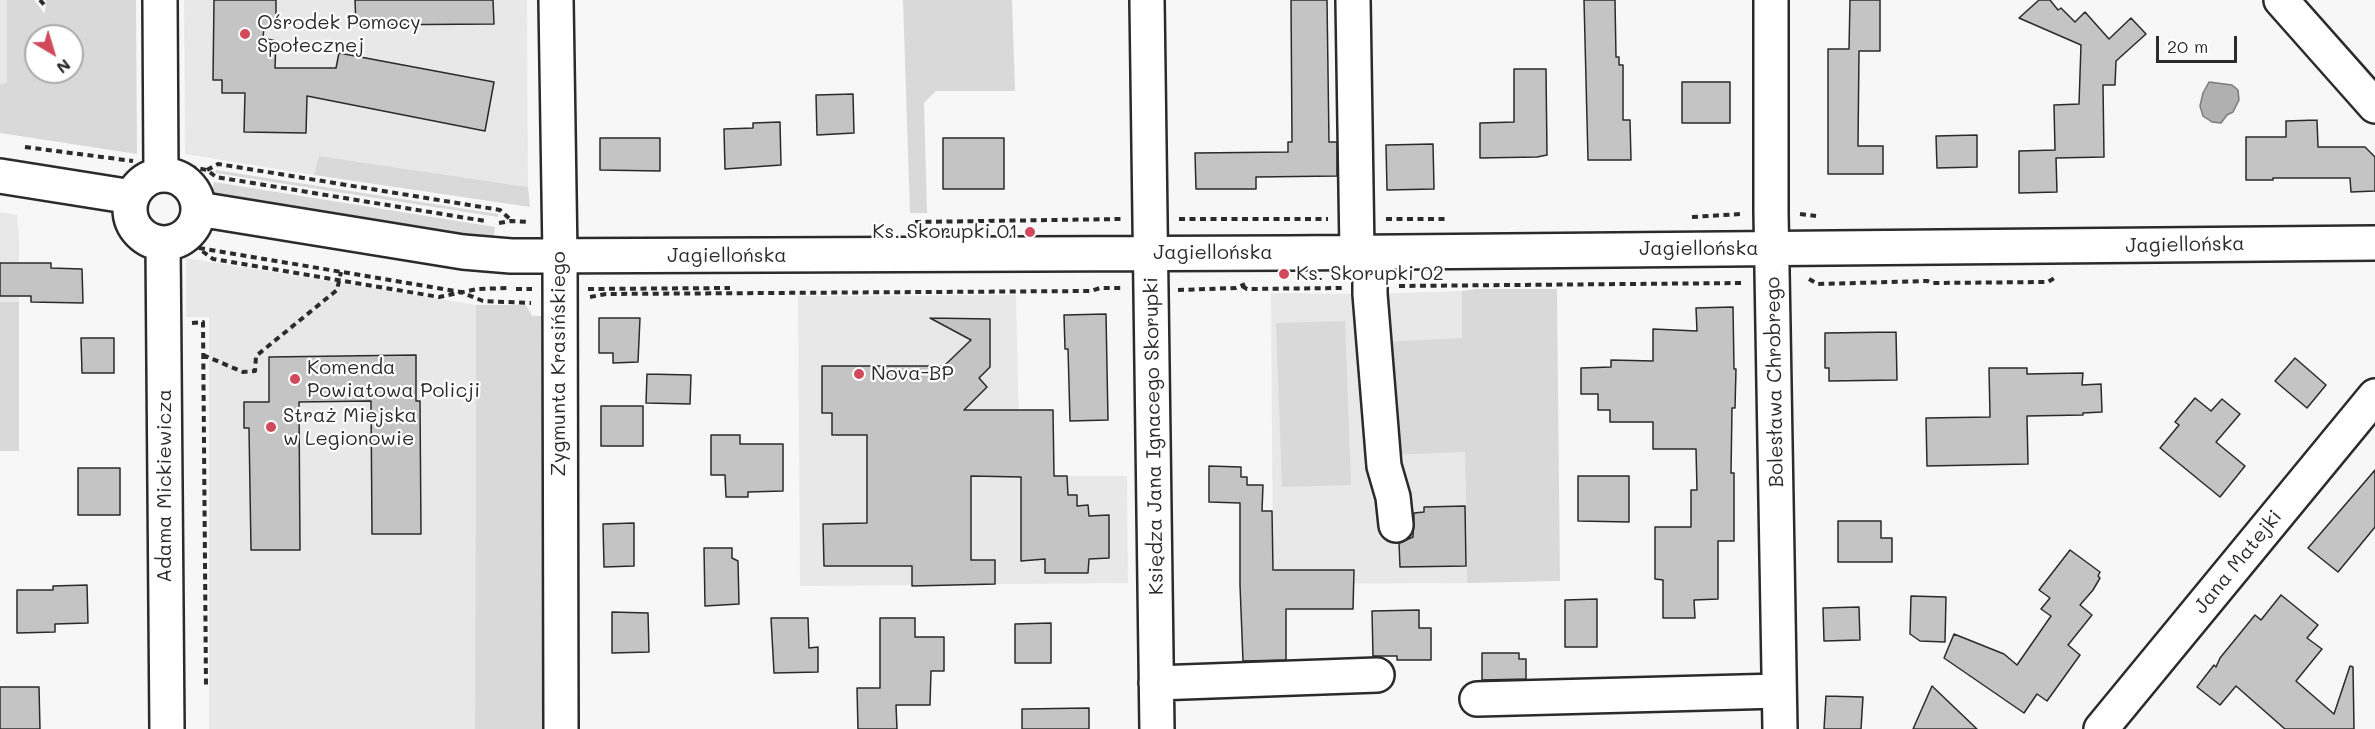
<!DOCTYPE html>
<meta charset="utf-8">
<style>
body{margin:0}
#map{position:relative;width:2375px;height:729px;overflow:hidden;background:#f7f7f7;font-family:Mali,sans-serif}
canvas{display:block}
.north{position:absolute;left:24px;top:24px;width:60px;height:60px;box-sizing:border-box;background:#fff;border:2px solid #aaa;border-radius:50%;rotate:142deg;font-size:16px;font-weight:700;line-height:24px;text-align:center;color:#2b2b2b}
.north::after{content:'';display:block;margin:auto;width:21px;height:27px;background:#d1495b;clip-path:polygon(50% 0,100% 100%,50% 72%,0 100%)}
.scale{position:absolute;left:2156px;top:36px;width:81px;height:27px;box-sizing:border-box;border:3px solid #2b2b2b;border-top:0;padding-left:8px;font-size:18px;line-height:21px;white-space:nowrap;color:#2b2b2b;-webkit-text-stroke:4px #fff;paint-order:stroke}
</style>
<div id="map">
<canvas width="2375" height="729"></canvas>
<div class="north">N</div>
<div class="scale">20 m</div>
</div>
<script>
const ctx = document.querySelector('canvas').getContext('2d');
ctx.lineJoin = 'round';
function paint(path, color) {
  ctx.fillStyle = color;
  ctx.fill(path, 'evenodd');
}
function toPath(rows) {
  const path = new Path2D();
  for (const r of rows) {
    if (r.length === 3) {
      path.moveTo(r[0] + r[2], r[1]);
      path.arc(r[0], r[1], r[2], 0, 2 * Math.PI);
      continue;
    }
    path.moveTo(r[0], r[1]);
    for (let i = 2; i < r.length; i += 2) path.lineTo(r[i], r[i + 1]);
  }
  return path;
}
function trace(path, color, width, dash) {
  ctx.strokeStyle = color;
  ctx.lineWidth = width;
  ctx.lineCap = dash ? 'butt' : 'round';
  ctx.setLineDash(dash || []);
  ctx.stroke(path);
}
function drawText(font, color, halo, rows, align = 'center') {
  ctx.font = font + ' Mali,sans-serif';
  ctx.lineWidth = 4.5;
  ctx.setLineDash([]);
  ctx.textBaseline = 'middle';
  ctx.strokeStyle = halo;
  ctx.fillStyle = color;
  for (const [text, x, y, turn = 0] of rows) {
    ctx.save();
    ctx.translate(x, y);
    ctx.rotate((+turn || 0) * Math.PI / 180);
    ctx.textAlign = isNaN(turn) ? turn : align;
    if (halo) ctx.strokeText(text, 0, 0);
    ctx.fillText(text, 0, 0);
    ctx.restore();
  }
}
const built = toPath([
 [0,0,7,0,7,84,0,84],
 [184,0,527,0,528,187,319,156,314,175,185,154],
 [0,212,17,215,19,236,19,302,0,302],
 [186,258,476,305,475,729,209,729,209,317,186,317],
 [1462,291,1467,583,1273,584,1271,293,1370,294],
 [1016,295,1020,476,1127,476,1128,583,800,586,798,296]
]);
const green = toPath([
 [7,0,34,0,45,14,46,0,136,0,137,154,0,133,0,84,7,83],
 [36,36,72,36,72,72,36,72],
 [903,0,1012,0,1015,91,936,91,924,103,927,213,910,213],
 [319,156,528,187,530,207,314,175],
 [216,170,498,214,498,217,215,173],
 [214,182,495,227,493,242,211,195],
 [1477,289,1557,289,1560,581,1467,583,1465,452,1387,455,1382,342,1462,338,1462,291],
 [0,302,19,302,19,451,0,451],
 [476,305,526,305,532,316,544,316,545,729,475,729],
 [1345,321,1351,485,1282,487,1276,323]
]);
const water = toPath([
 [2209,82,2232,85,2238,90,2239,100,2233,112,2227,115,2221,123,2212,122,2203,116,2200,106,2203,93,2209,82]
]);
const building = toPath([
 [214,0,276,0,276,27,264,27,263,38,276,41,275,68,336,68,339,53,494,82,485,131,307,96,306,133,244,132,245,93,222,93,222,80,213,80,214,0],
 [355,0,493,0,494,24,356,25,355,0],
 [1291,0,1327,0,1329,142,1337,142,1337,176,1256,177,1256,189,1196,189,1195,153,1288,152,1288,142,1292,142,1291,0],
 [1584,0,1615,0,1616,57,1619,57,1619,65,1623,65,1623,120,1630,120,1631,160,1588,160,1584,0],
 [1850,0,1880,0,1880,51,1859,51,1858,146,1883,146,1883,174,1828,174,1828,49,1849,49,1850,0],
 [2039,0,2050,0,2058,10,2061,8,2075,22,2085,12,2109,39,2131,18,2146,34,2116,61,2115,85,2103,85,2104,157,2056,158,2057,192,2019,193,2019,151,2055,150,2054,105,2079,104,2081,45,2019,18,2039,0],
 [1514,69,1546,69,1547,155,1537,157,1480,158,1480,123,1514,122,1514,69],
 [1682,82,1730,82,1730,123,1682,123,1682,82],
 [853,94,854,133,817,135,816,95,853,94],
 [2317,120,2318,147,2365,147,2375,157,2375,191,2351,192,2350,178,2273,178,2273,180,2246,180,2246,137,2286,137,2286,121,2317,120],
 [780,122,781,165,725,169,724,129,753,128,753,123,780,122],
 [1977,135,1977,167,1937,168,1936,136,1977,135],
 [600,138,660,138,660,171,600,170,600,138],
 [943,138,1004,138,1004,189,943,189,943,138],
 [1433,144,1434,189,1387,190,1386,145,1433,144],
 [0,263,51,263,51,268,82,269,83,303,31,302,31,296,0,296,0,263],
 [1733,307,1734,369,1736,369,1735,408,1732,408,1731,473,1734,473,1734,541,1718,541,1718,599,1694,600,1695,618,1663,618,1663,580,1655,579,1655,527,1691,527,1691,490,1697,490,1696,449,1653,449,1653,422,1610,422,1610,410,1598,410,1598,394,1581,394,1581,368,1611,367,1611,360,1653,361,1653,329,1697,331,1696,308,1733,307],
 [1106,314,1108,420,1070,421,1068,349,1065,349,1064,315,1106,314],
 [599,318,640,318,638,362,613,363,613,353,599,353,599,318],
 [930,318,990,319,990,367,979,378,987,387,964,410,1053,410,1054,476,1067,476,1068,495,1077,495,1077,506,1088,505,1089,516,1109,515,1109,558,1089,559,1088,573,1045,573,1045,559,1021,561,1021,477,971,476,971,560,995,560,995,584,912,586,912,566,824,566,823,524,867,523,867,435,832,435,832,413,822,413,822,366,944,366,971,340,930,318],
 [1896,332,1897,380,1829,381,1829,368,1825,368,1825,333,1896,332],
 [81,338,114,338,114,373,82,373,81,338],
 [416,355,416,401,420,401,421,534,372,534,371,401,299,402,300,550,251,550,249,428,244,428,244,402,269,402,269,357,416,355],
 [2295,358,2326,385,2307,408,2275,381,2295,358],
 [1989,368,2027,368,2027,374,2083,373,2082,385,2101,384,2102,412,2083,413,2083,415,2027,416,2028,464,1927,466,1926,418,1990,417,1989,368],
 [647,374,691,375,690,404,646,403,647,374],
 [2195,398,2211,411,2222,399,2240,414,2216,442,2245,466,2220,497,2160,448,2179,425,2175,422,2195,398],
 [601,406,643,406,643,446,601,446,601,406],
 [711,435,740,435,740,444,783,444,783,491,748,492,748,497,726,497,725,475,711,475,711,435],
 [1209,466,1241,467,1241,477,1247,477,1247,485,1263,485,1262,511,1272,511,1273,570,1354,570,1353,609,1286,609,1286,660,1243,661,1240,585,1240,503,1209,502,1209,466],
 [78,468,120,468,120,515,78,515,78,468],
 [2375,470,2375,527,2338,572,2308,548,2375,470],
 [1578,476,1629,476,1629,522,1578,521,1578,476],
 [1465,506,1466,566,1400,567,1399,543,1413,537,1414,513,1424,512,1424,507,1465,506],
 [1838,521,1881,521,1881,538,1892,538,1892,562,1838,562,1838,521],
 [634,523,634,566,604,567,603,524,634,523],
 [704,548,732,548,732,558,738,561,739,604,705,606,704,548],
 [2070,550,2100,572,2098,576,2100,578,2093,590,2080,605,2092,615,2068,645,2080,655,2047,701,2037,694,2024,713,1944,658,1954,634,2004,654,2017,665,2051,616,2041,609,2050,598,2039,590,2070,550],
 [87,585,88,623,55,624,55,632,17,633,17,590,53,590,53,586,87,585],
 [2281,595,2318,625,2307,638,2322,649,2296,681,2334,714,2350,666,2353,667,2354,729,2285,729,2236,686,2220,705,2197,687,2214,665,2216,667,2220,658,2255,615,2261,620,2281,595],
 [1911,596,1946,597,1945,642,1920,641,1910,634,1911,596],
 [1597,599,1597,647,1565,647,1565,600,1597,599],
 [1859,607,1860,640,1824,641,1823,608,1859,607],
 [1419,610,1419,628,1431,628,1431,660,1397,660,1397,656,1373,656,1372,611,1419,610],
 [612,612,648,613,649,652,612,653,612,612],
 [771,618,808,618,809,648,818,647,818,672,774,673,771,618],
 [880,618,915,618,915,637,944,637,944,671,931,671,930,705,896,705,897,729,858,729,857,688,880,688,880,618],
 [1051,623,1051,663,1015,663,1015,624,1051,623],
 [1482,653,1519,653,1519,659,1526,659,1526,679,1482,680,1482,653],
 [1932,686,1977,729,1913,729,1932,686],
 [0,687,39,687,40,729,0,729,0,687],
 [1826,696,1863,697,1861,729,1824,729,1826,696],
 [1089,708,1089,729,1022,729,1022,709,1089,708]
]);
const path = toPath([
 [40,0,46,7],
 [25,147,133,161],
 [190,167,207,170,216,177,485,221],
 [207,170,218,164,500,210,511,220],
 [1800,214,1816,216],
 [1692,217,1741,214],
 [1179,219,1328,219],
 [1386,219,1448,219],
 [915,222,1121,219],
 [499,223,511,221,530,222],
 [193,248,198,248,213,259,439,297,477,289,508,288],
 [199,248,461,292,483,301,531,303],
 [1809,279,1818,284,1927,281,1933,283,2048,282,2056,277],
 [1242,286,1247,289,1342,288],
 [1399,286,1742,283],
 [516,289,532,289],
 [588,289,730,288],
 [1178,290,1236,288,1245,284],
 [590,297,606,294,1091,291,1100,288,1122,288],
 [192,323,203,322,206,685],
 [203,355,243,372,255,371,256,356,337,290,341,272]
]);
const minor = toPath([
 [160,0,161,175],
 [556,0,560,256,561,729],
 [1147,0,1157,729],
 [1353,0,1357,251],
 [1771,0,1771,213,1780,729],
 [2281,0,2375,106],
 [164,209,34],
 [0,176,132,197],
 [198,209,463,252,511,256,1290,253,2375,243],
 [163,243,167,729],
 [1370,252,1370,294,1384,466,1393,497,1396,525],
 [1156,683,1377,675],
 [1477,699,1779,691],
 [2101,729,2375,396]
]);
const markers = [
 [245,34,6,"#d1495b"],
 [1030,232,6,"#d1495b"],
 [1284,274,6,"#d1495b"],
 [859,374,6,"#d1495b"],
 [295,379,6,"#d1495b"],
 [271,427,6,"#d1495b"]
];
const poiNames = [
 ["Ośrodek Pomocy",257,23],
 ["Społecznej",257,46],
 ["Ks. Skorupki 01",1018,232,"right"],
 ["Ks. Skorupki 02",1296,274],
 ["Komenda",307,368],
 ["Powiatowa Policji",307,391],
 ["Nova-BP",871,374],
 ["Straż Miejska",283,416],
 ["w Legionowie",283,439]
];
const streetNames = [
 ["Jagiellońska",2185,245,-1],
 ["Jagiellońska",1699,249],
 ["Jagiellońska",1213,253],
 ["Jagiellońska",727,256],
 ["Zygmunta Krasińskiego",559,364,-90],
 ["Bolesława Chrobrego",1775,382,-91],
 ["Księdza Jana Ignacego Skorupki",1154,436,-91],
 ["Adama Mickiewicza",165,486,-90],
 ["Jana Matejki",2238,562,-51]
];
paint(built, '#e8e8e8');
paint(green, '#d9d9d9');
paint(water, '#b0b0b0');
trace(water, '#7b7b7b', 1.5);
paint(building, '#c4c4c4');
trace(building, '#2b2b2b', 1.5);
trace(minor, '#2b2b2b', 38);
trace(path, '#2b2b2b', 4, [6, 4.5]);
trace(minor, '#fff', 33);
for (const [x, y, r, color] of markers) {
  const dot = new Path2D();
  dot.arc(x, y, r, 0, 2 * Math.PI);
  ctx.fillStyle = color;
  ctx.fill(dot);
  trace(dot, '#fff', 2);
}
drawText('20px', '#2b2b2b', '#fff', poiNames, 'left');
drawText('20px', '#2b2b2b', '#fff', streetNames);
</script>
